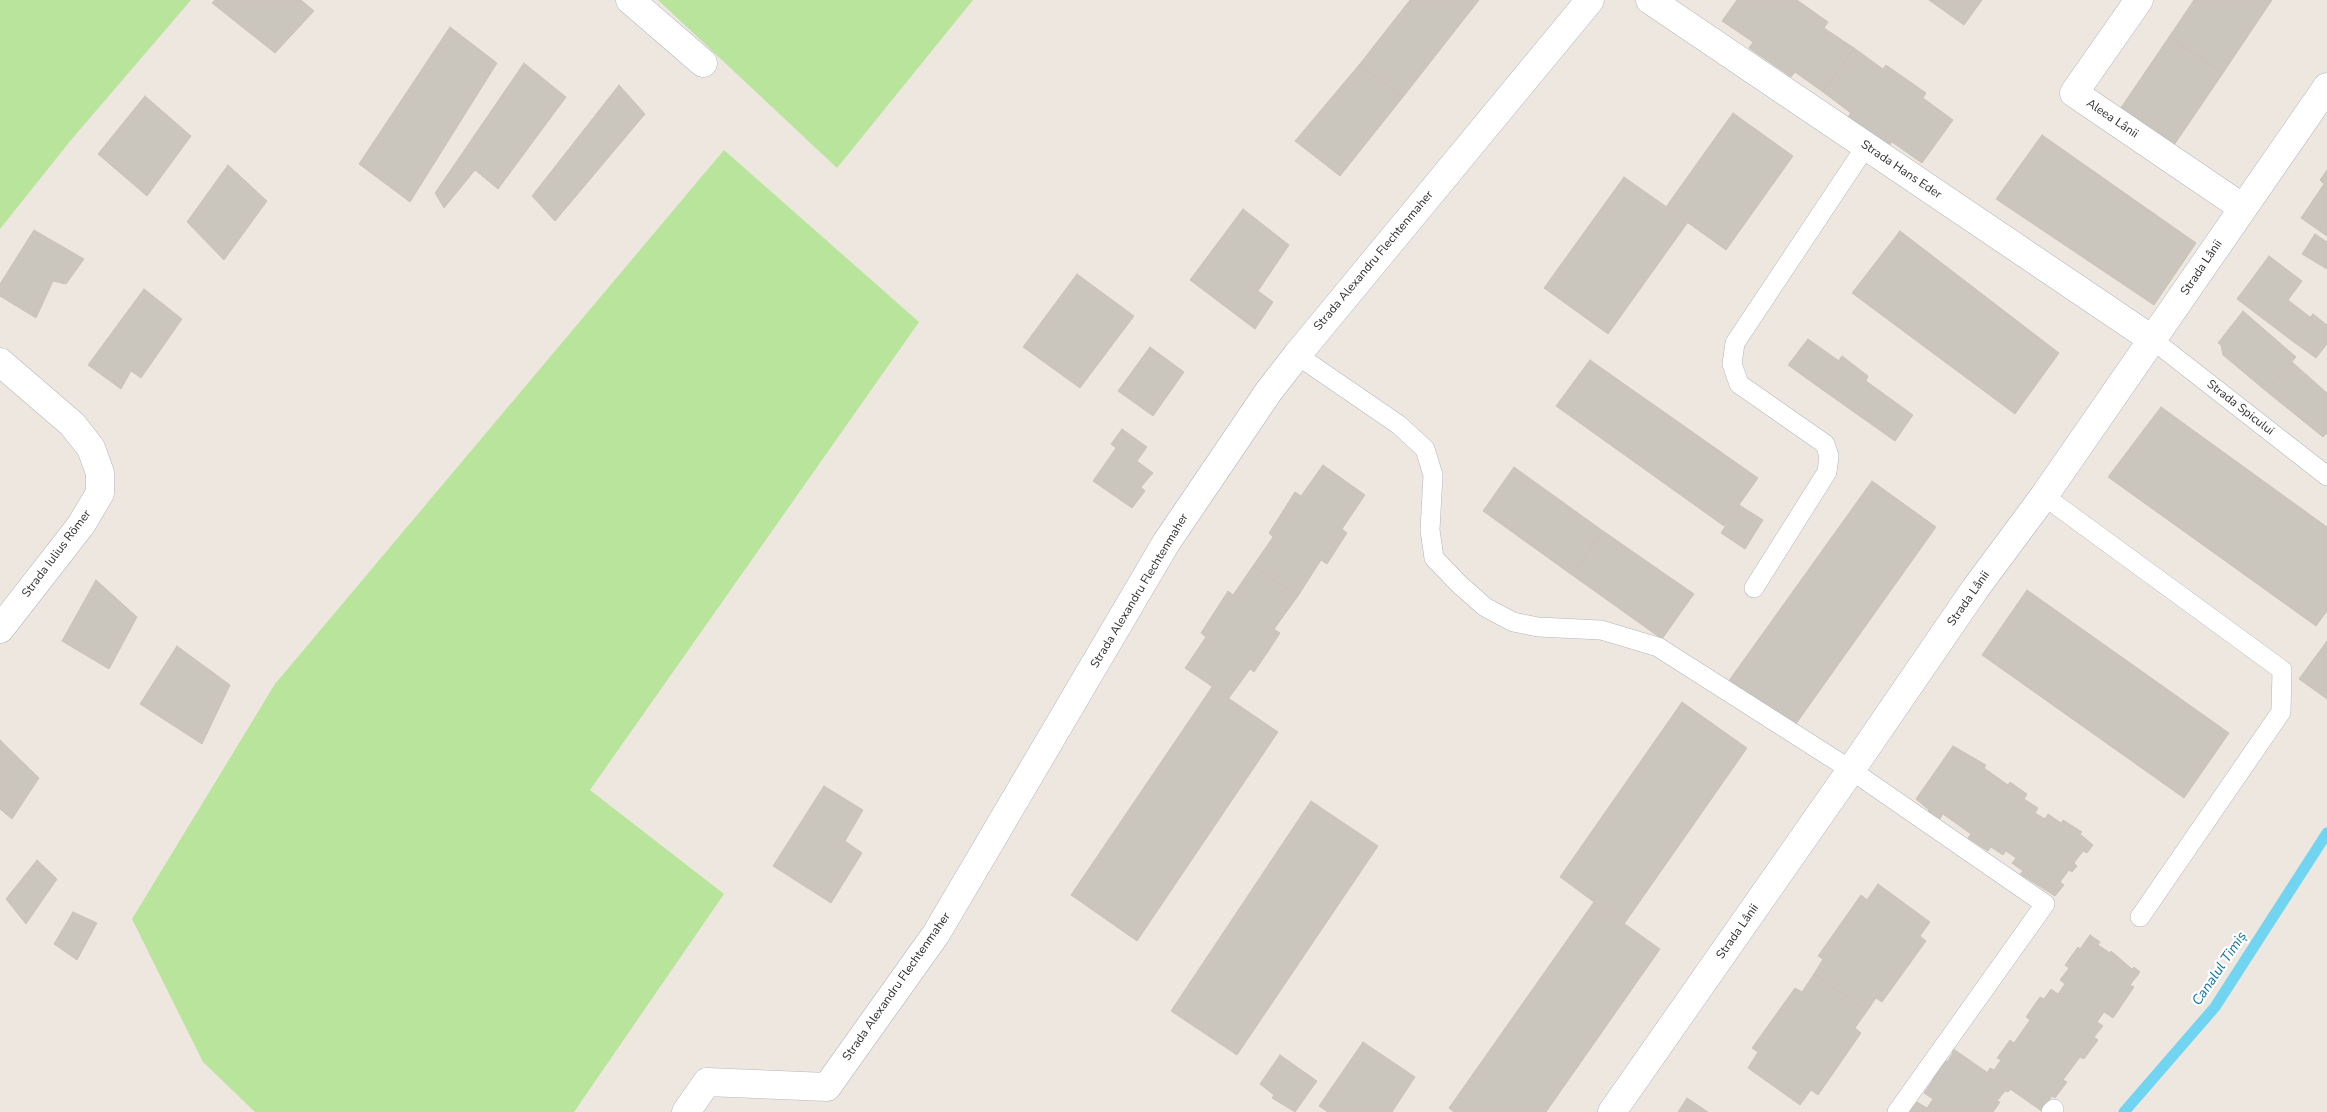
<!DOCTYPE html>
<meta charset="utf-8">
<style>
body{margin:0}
canvas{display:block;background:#eee7df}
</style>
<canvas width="2327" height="1112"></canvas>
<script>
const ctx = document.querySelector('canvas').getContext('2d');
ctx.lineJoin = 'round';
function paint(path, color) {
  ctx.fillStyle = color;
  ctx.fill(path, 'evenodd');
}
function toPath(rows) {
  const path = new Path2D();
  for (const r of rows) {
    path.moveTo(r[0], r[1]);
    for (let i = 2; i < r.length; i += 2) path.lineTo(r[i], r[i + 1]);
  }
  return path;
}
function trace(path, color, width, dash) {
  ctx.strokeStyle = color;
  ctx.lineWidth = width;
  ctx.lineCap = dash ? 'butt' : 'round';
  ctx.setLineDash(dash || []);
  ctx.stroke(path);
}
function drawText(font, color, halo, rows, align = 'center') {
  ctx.font = font + ' "Nunito Sans",sans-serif';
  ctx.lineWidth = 4.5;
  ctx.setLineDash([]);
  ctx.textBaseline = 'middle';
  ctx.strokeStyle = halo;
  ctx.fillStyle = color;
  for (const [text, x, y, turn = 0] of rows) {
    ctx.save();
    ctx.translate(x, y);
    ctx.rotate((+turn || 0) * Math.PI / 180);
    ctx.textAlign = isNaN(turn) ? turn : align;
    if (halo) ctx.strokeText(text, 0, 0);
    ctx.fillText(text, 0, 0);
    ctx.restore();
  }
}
const green = toPath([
 [0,0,191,0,71,140,0,229],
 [658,0,973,0,837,168],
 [724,150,919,322,590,790,724,894,574,1112,255,1112,203,1062,132,919,275,684]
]);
const stream = toPath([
 [2124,1112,2215,1007,2327,833]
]);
const building = toPath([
 [215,0,301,0,314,11,275,53,212,3,215,0],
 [1410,0,1479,0,1403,97,1359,65,1410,0],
 [1737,0,1797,0,1828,22,1824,28,1854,48,1823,92,1795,72,1791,77,1749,48,1753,42,1722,21,1737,0],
 [1929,0,1982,0,1964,25,1929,0],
 [2194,0,2272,0,2223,73,2169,37,2194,0],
 [450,27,497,63,410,202,359,164,450,27],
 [2169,37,2223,73,2170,151,2116,115,2169,37],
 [1854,48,1883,69,1886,65,1926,93,1923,98,1953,120,1922,163,1892,142,1888,147,1847,118,1851,113,1823,92,1854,48],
 [524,63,566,97,498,189,475,170,444,208,435,193,524,63],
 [1359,65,1403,97,1340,176,1295,141,1359,65],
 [619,85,645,114,555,221,532,196,619,85],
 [145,96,191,136,147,196,98,154,145,96],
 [1733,113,1793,156,1726,250,1666,207,1733,113],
 [2042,135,2196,243,2154,305,1996,199,2042,135],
 [228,165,267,201,224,260,187,222,228,165],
 [2327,170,2327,236,2301,218,2324,184,2320,180,2327,170],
 [1624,177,1688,222,1608,334,1544,288,1624,177],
 [1243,209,1289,245,1258,291,1273,302,1255,329,1190,280,1243,209],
 [34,230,84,259,66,284,53,281,36,318,0,296,0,284,34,230],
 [1900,231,2059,353,2015,414,1852,293,1900,231],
 [2315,234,2327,242,2327,269,2302,254,2315,234],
 [2269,256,2302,281,2288,300,2310,317,2291,340,2237,299,2269,256],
 [1077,274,1134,316,1080,388,1023,347,1077,274],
 [144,289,182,319,141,378,131,371,121,389,88,365,144,289],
 [2243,311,2296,357,2266,391,2223,355,2221,345,2218,343,2243,311],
 [2313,314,2327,325,2327,344,2316,358,2291,340,2313,314],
 [1808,339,1839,361,1820,388,1788,365,1808,339],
 [1150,347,1184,372,1153,416,1118,391,1150,347],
 [1842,356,1868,376,1866,381,1913,415,1895,441,1820,388,1842,356],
 [1590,360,1758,478,1724,526,1556,406,1590,360],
 [2292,362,2327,393,2327,433,2323,437,2266,391,2292,362],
 [2161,407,2327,527,2327,611,2316,626,2108,477,2161,407],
 [1122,429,1147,447,1137,461,1153,473,1141,487,1145,491,1132,508,1093,481,1116,448,1111,444,1122,429],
 [1323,465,1365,495,1342,529,1347,533,1327,564,1321,560,1298,596,1253,566,1273,537,1269,533,1295,492,1301,496,1323,465],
 [1514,467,1603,531,1572,575,1483,511,1514,467],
 [1872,481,1936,527,1793,728,1728,682,1872,481],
 [1739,505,1763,520,1745,549,1721,533,1739,505],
 [1603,531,1694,594,1662,639,1572,575,1603,531],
 [1253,566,1298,596,1274,629,1280,633,1269,650,1254,672,1250,669,1229,698,1185,668,1206,637,1201,633,1228,591,1233,595,1253,566],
 [96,580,137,617,109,669,62,641,96,580],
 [2027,590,2229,733,2184,798,1982,655,2027,590],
 [2327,641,2327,699,2299,679,2327,641],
 [177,646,230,685,202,744,140,704,177,646],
 [1212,687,1278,732,1137,941,1071,895,1212,687],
 [1682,702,1747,748,1624,924,1560,877,1682,702],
 [0,740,39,778,12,819,0,809,0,740],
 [1953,746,1986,765,1984,768,2008,785,2010,782,2027,794,2024,799,2038,808,2035,813,2045,819,2048,814,2061,823,2063,820,2082,832,2080,834,2093,845,2087,853,2083,851,2074,863,2077,866,2072,872,2069,870,2060,882,2064,885,2055,896,2020,874,2023,871,2012,863,2016,858,2006,851,2003,855,1991,847,1988,851,1968,838,1971,834,1943,814,1939,820,1927,812,1929,810,1916,799,1953,746],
 [824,786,863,810,845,841,862,853,831,903,773,866,824,786],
 [1311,801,1378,846,1237,1055,1171,1011,1311,801],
 [37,860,57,879,26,924,6,899,37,860],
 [1878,884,1930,922,1920,936,1926,941,1882,1002,1876,998,1867,1011,1814,974,1823,959,1818,956,1861,895,1867,900,1878,884],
 [1594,902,1660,949,1546,1112,1454,1112,1449,1108,1594,902],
 [73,912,97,923,77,960,54,944,73,912],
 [2090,935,2100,942,2098,945,2110,953,2111,951,2132,969,2134,967,2140,972,2130,985,2134,987,2113,1018,2104,1012,2097,1022,2103,1026,2094,1037,2098,1040,2084,1059,2080,1057,2063,1080,2067,1082,2055,1098,2052,1096,2045,1106,2043,1112,1987,1073,1990,1068,1994,1070,2001,1060,1997,1058,2010,1040,2014,1043,2030,1020,2026,1017,2040,997,2044,999,2051,989,2058,994,2065,984,2060,980,2069,968,2065,965,2078,947,2080,949,2090,935],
 [1814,974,1867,1011,1855,1028,1861,1033,1818,1095,1811,1090,1800,1105,1748,1068,1758,1052,1752,1048,1795,988,1802,992,1814,974],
 [1363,1042,1415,1077,1392,1112,1328,1112,1319,1106,1363,1042],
 [1952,1048,2011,1089,2008,1092,2005,1091,1997,1101,2000,1102,1993,1112,1909,1112,1917,1102,1927,1108,1933,1099,1924,1093,1933,1080,1931,1078,1944,1060,1947,1062,1953,1053,1950,1051,1952,1048],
 [1280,1055,1317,1081,1295,1112,1272,1098,1274,1095,1260,1084,1280,1055],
 [1687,1098,1708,1112,1678,1112,1687,1098]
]);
const lane = toPath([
 [2153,340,2327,476],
 [1297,355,1399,425,1425,449,1433,475,1430,530,1434,558,1459,584,1485,607,1513,622,1538,627,1601,630,1658,647,1851,770,2045,904,1897,1112],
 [2044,496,2282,670,2281,712,2140,917],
 [1754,588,1827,472,1829,456,1825,444,1739,384,1732,364,1735,343,1866,146],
 [2051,1112,2054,1109]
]);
const street = toPath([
 [630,0,703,63],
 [1650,0,2153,340],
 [2139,0,2074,93,2243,208],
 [0,362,72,424,91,448,100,473,100,493,81,525,0,629],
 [686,1112,707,1082,827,1087,936,934,1166,543,1269,391,1297,355,1590,0]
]);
const secondary = toPath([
 [1612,1112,1851,770,1975,589,2044,496,2327,87]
]);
const streetNames = [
 ["Aleea Lânii",2112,119,34],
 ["Strada Hans Eder",1901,170,34],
 ["Strada Alexandru Flechtenmaher",1374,261,-50],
 ["Strada Lânii",2202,268,-56],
 ["Strada Spicului",2240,408,38],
 ["Strada Iulius Römer",57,554,-53],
 ["Strada Alexandru Flechtenmaher",1140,591,-59],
 ["Strada Lânii",1969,599,-55],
 ["Strada Lânii",1738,932,-55],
 ["Strada Alexandru Flechtenmaher",897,987,-55]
];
const waterNames = [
 ["Canalul Timiș",2220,969,-56]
];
paint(green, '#b8e59b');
trace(stream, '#71d5f1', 11);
paint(building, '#cac5bd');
trace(building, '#cac3b8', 1);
trace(lane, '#b3b6c0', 20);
trace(street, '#b3b6c0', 29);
trace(secondary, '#b3b6c0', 29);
trace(lane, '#fff', 19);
trace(street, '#fff', 28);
trace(secondary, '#fff', 28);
drawText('12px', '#2d2d2d', '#fff', streetNames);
drawText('italic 14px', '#0b75a2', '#fff', waterNames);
</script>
